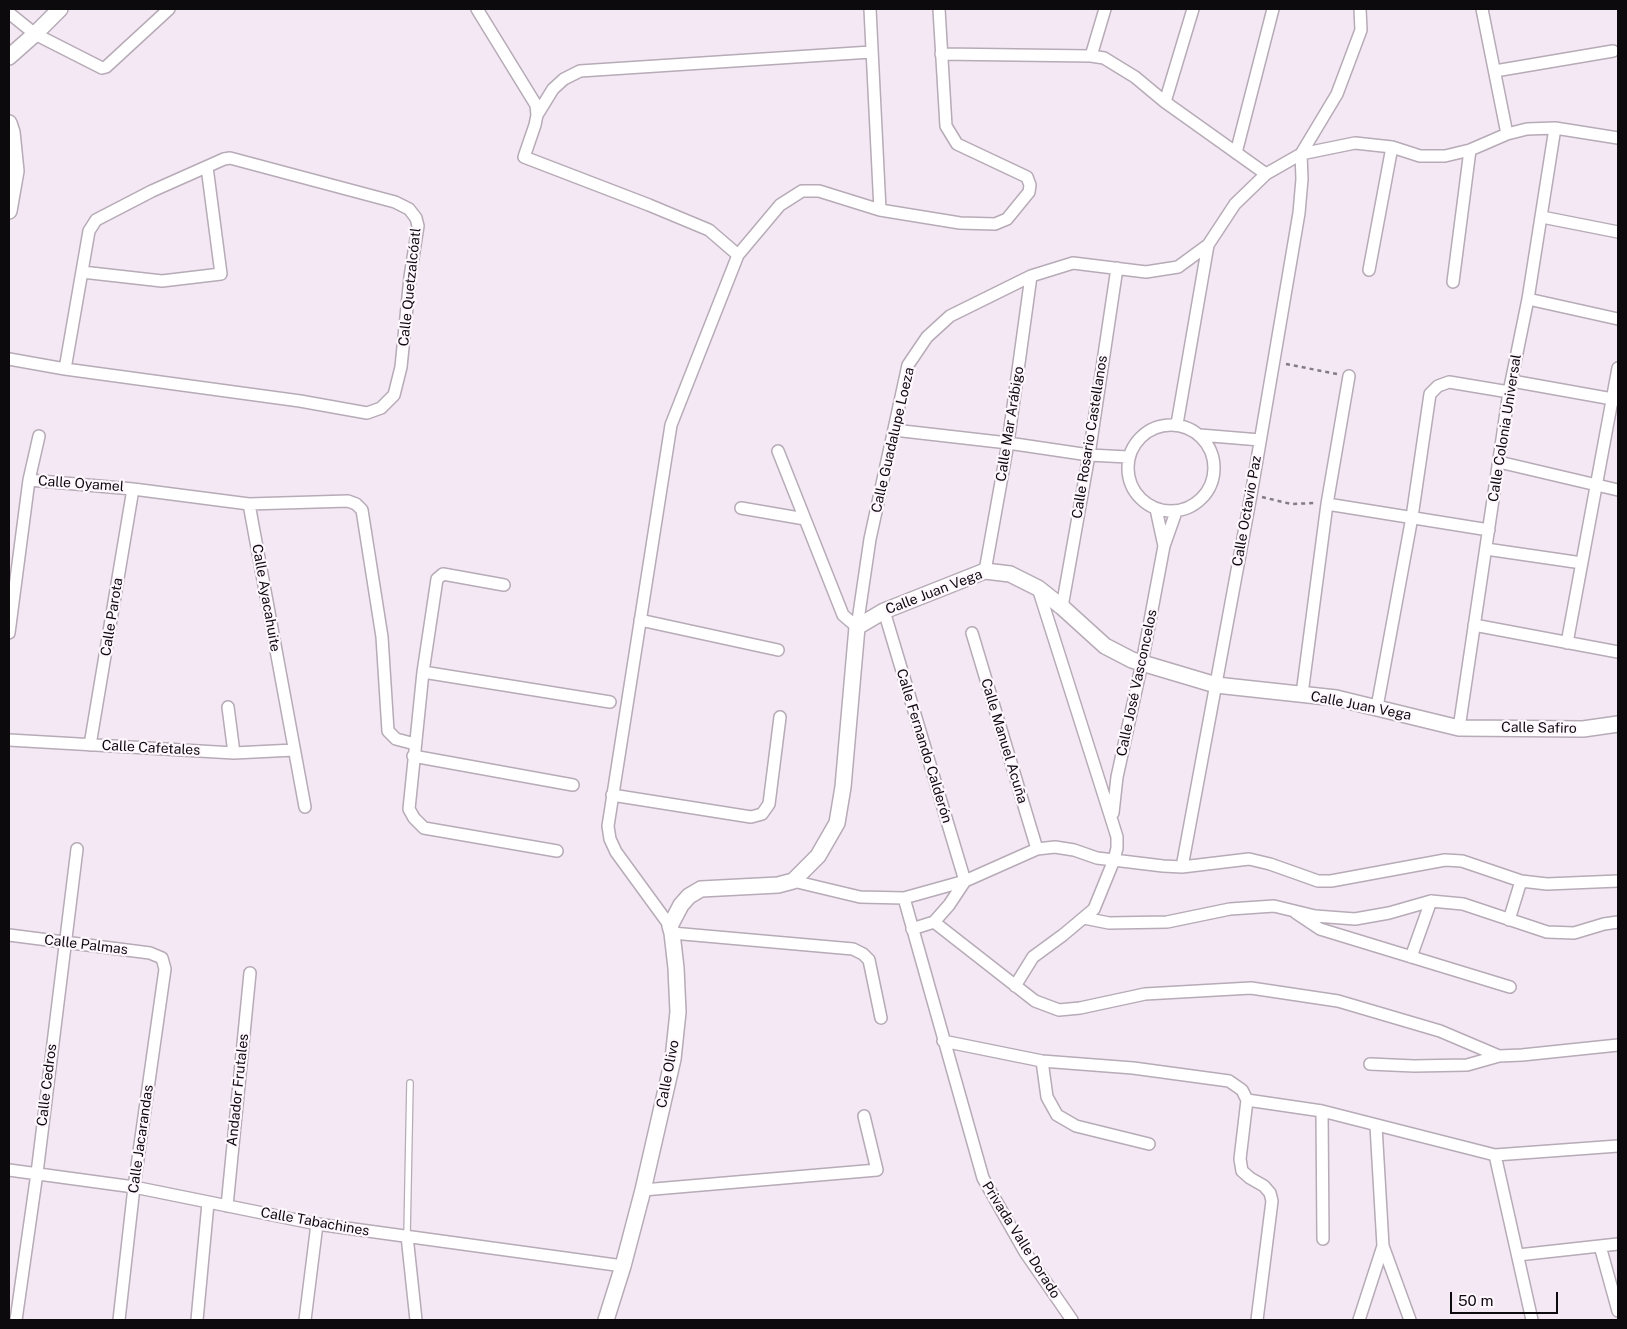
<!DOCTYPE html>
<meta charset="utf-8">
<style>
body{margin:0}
#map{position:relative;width:1627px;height:1329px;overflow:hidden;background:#f3e8f3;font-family:"Public Sans",sans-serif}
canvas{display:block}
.frame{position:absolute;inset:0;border:10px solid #0d0a0d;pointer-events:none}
.scale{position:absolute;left:1450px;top:1292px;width:108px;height:22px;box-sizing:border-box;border:2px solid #0d0a0d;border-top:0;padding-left:6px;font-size:15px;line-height:18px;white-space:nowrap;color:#0d0a0d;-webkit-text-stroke:4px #fef7fe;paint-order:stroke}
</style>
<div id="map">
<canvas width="1627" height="1329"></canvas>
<div class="frame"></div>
<div class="scale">50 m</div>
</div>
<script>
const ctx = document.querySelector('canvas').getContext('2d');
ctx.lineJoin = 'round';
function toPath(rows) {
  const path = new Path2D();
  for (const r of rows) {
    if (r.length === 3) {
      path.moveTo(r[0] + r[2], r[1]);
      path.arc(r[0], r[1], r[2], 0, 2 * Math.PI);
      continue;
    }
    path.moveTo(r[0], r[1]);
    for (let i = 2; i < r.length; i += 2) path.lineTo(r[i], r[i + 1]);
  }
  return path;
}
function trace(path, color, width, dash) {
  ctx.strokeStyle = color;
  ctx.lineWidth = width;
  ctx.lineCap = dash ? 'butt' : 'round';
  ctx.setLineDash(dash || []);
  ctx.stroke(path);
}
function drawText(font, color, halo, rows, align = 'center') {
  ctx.font = font + ' "Public Sans",sans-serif';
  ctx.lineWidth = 4.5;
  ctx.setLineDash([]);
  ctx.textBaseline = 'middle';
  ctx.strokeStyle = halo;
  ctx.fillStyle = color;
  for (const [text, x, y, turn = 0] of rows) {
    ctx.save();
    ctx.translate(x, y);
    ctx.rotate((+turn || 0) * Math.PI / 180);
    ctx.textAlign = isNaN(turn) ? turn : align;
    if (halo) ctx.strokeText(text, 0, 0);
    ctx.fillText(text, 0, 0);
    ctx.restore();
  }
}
const path = toPath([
 [1286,364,1337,374],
 [1262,497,1291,504,1316,503]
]);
const service = toPath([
 [407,1236,410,1083]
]);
const minor = toPath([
 [477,9,536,105,537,115,535,125,524,157,649,205,709,230,738,255],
 [870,9,880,210],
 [1482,9,1507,134],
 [9,13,35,34,102,68,106,67,169,9],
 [941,54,1091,56,1104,58,1135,77,1165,102,1266,174],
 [1091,56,1105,9],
 [1495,71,1613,51],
 [1165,102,1193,9],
 [537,115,553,89,564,79,580,71,871,52],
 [1236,153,1273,9],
 [1301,154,1337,94,1361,30,1360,9],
 [1542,217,1618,232],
 [1369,270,1392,147],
 [82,272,162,281,221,274,207,167],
 [1453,282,1470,150],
 [1528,299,1618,319],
 [9,359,65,369,300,401,367,413,381,408,394,395,401,367,410,277,418,226,416,218,409,209,395,202,230,158,224,159,152,191,96,220,89,231,65,369],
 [1512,381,1618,400],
 [1177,424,1208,245],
 [1171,468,43],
 [894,430,1008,443,1089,455,1128,457],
 [1200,435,1260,440],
 [778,451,843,615,857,627,870,539,908,365,927,337,950,316,1031,276,1073,263,1146,272,1178,267,1208,245,1235,204,1266,174,1301,154,1355,143,1392,147,1420,156,1445,156,1470,150,1507,134,1527,129,1555,128,1618,138],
 [1499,462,1618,490],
 [29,480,133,489,249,504,348,501,356,504,362,510,382,637,388,731,396,739,415,744],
 [249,504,305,807],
 [1327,504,1489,530],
 [741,508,805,519],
 [1156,509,1164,546],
 [1486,549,1582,563],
 [985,571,1008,443,1031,276],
 [504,585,443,574,437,579,423,672,409,809,414,818,424,828,557,851],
 [1062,607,1089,455,1117,268],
 [884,611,965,881,949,905,934,922,912,929],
 [640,620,778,650],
 [1474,625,1618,652],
 [9,633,29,480,39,436],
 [972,633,1037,849],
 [1567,643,1618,368],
 [423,672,610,702],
 [1302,694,1327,504,1349,376],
 [228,707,234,753],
 [1377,707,1412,517,1430,394,1438,386,1449,382,1509,392],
 [1459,728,1509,392,1528,299,1555,128],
 [9,740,234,753,294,750],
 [90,745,133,489],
 [413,756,573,785],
 [612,795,751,817,762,814,769,804,780,717],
 [1113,813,1117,777,1142,663,1164,546,1176,512],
 [1182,867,1251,495,1299,213,1302,179,1301,154],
 [793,881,860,897,904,898,965,881,1037,849,1055,847,1074,850,1097,858,1163,866,1182,867,1249,859,1270,864,1318,881,1331,881,1445,860,1462,861,1521,881,1547,884,1618,881],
 [904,898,983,1178,1025,1252,1072,1320],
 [1296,913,1320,929,1510,987],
 [1084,918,1109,923,1167,922,1230,909,1274,906,1315,916,1355,919,1389,913,1431,901,1463,904,1547,932,1574,933,1604,924,1618,922],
 [1509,920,1521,881],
 [934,922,1035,1001,1059,1010,1080,1008,1145,994,1251,988,1338,1001,1440,1031,1499,1056,1522,1055,1618,1045],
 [670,926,616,852,610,839,608,826,671,425,738,255,780,205,802,191,819,191,880,210,960,223,995,224,1007,219,1029,192,1030,185,1027,177,957,144,946,126,939,9],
 [672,933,853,949,863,954,869,960,881,1018],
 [9,935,150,953,162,958,165,969,134,1187,119,1320],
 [1411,957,1431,901],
 [1015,986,1033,957,1063,935,1094,909,1114,860,1117,848,1117,837,1112,821,1038,588],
 [943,1041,1042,1061,1133,1068,1229,1081,1242,1090,1247,1100,1322,1111,1495,1155,1618,1146],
 [1042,1061,1047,1097,1057,1115,1076,1126,1149,1144],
 [1370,1064,1414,1066,1467,1065,1499,1056],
 [1247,1100,1240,1159,1242,1171,1250,1178,1264,1186,1270,1193,1272,1201,1257,1320],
 [1322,1111,1323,1239],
 [1376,1126,1383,1246,1410,1320],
 [1495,1155,1532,1320],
 [9,1170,134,1187,317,1224,623,1266],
 [643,1190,877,1170,864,1116],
 [227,1206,250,973],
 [407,1236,416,1320],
 [1600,1246,1618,1311],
 [1518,1255,1618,1244],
 [16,1320,37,1173,77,849],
 [197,1320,208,1203],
 [305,1320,317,1224],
 [1359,1320,1383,1246]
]);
const tertiary = toPath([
 [9,57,35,34,60,9],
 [9,123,12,132,16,171,9,211],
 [606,1320,623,1266,643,1190,673,1059,678,1012,676,968,672,933,670,926,681,905,689,896,701,889,778,885,793,881,818,856,837,823,843,787,857,627,884,611,985,571,1010,574,1038,588,1062,607,1105,646,1132,660,1216,685,1336,698,1459,728,1583,729,1618,724]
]);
const streetNames = [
 ["Calle Quetzalcóatl",410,287,-84],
 ["Calle Mar Arábigo",1010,424,-81],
 ["Calle Colonia Universal",1505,428,-81],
 ["Calle Rosario Castellanos",1090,437,-81],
 ["Calle Guadalupe Loeza",893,440,-77],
 ["Calle Oyamel",81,484,4],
 ["Calle Octavio Paz",1247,511,-80],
 ["Calle Juan Vega",934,592,-21],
 ["Calle Ayacahuite",266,598,80],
 ["Calle Parota",112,617,-81],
 ["Calle José Vasconcelos",1137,683,-78],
 ["Calle Juan Vega",1361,706,11],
 ["Calle Safiro",1539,728,1],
 ["Calle Manuel Acuña",1004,741,73],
 ["Calle Fernando Calderón",924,746,73],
 ["Calle Cafetales",151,748,3],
 ["Calle Palmas",86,945,7],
 ["Calle Olivo",668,1074,-79],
 ["Calle Cedros",47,1085,-83],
 ["Andador Frutales",238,1090,-84],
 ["Calle Jacarandas",141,1139,-82],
 ["Calle Tabachines",315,1222,10],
 ["Privada Valle Dorado",1021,1240,58]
];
trace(service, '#b6abb6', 8);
trace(minor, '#b6abb6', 14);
trace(tertiary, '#b6abb6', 18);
trace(path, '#837c83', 2.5, [4, 4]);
trace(service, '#fff', 5.5);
trace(minor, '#fff', 11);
trace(tertiary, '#fff', 15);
drawText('14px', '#0d0a0d', '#fef7fe', streetNames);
</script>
